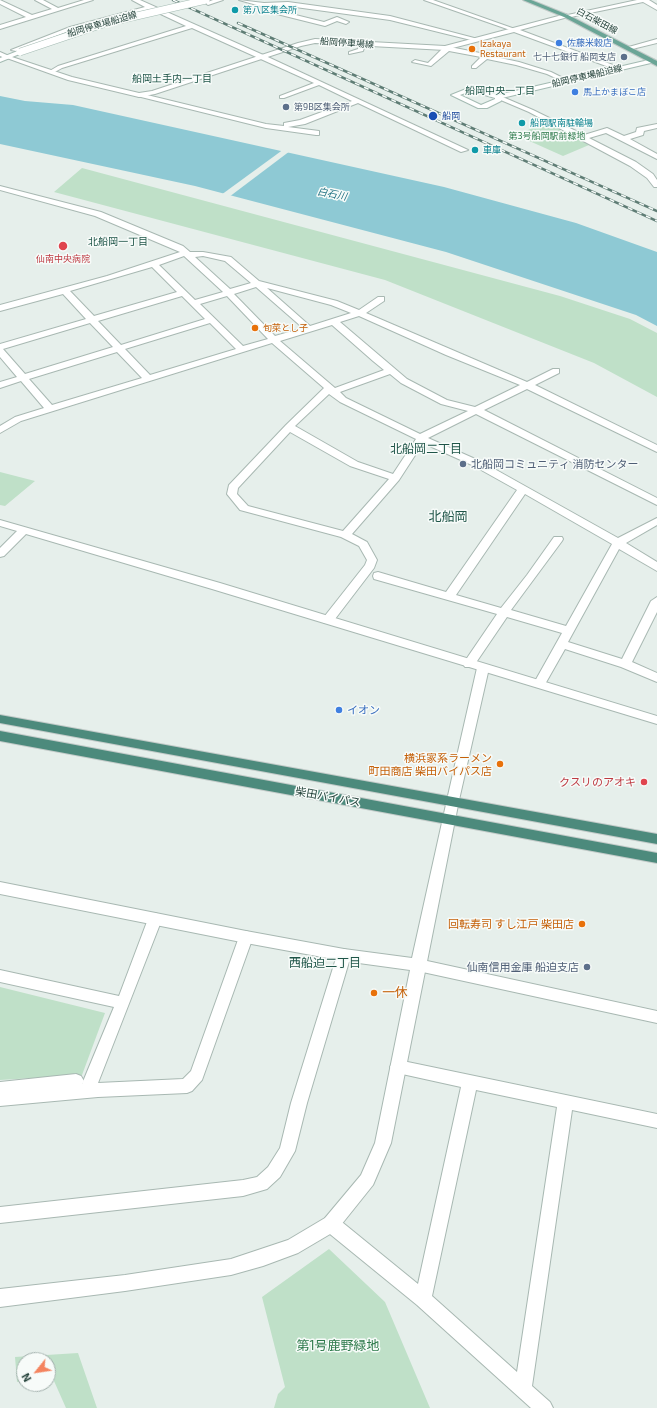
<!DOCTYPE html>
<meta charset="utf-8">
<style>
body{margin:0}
#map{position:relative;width:657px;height:1408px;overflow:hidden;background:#e6efeb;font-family:"Exo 2",sans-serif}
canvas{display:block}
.north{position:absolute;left:16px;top:1352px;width:40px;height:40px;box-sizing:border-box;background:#f7fbf9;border:1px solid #a3b1ad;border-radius:50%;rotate:240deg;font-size:11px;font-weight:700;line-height:16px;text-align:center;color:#24423a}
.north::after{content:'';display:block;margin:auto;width:14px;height:18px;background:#f4845f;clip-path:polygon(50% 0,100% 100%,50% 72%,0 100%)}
</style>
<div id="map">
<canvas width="657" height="1408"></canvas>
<div class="north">N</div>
</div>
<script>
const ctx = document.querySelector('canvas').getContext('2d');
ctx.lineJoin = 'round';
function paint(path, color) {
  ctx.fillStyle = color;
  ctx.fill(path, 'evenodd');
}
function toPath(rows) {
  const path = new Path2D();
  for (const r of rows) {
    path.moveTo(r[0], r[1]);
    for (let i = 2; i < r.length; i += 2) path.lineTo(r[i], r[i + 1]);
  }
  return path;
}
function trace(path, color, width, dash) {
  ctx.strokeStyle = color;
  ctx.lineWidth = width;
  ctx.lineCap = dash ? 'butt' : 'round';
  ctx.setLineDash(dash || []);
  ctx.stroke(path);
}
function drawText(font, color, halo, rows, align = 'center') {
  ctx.font = font + ' "Exo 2","Noto Sans JP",sans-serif';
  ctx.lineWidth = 3;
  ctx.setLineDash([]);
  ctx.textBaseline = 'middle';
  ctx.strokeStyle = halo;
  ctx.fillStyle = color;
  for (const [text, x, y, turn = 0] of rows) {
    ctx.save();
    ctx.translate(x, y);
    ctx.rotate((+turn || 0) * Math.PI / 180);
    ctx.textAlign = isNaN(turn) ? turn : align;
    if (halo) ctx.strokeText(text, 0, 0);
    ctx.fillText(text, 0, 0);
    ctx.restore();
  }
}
const green = toPath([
 [547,122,589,145,563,156,516,135],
 [82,168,560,296,630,319,657,333,657,397,594,363,385,280,54,192],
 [0,472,35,481,5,506,0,505],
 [0,987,105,1013,82,1075,0,1080],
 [329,1249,385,1302,430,1408,274,1408,278,1394,285,1387,262,1297],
 [78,1353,97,1408,66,1408,50,1372,48,1373,48,1360,24,1360,24,1380,17,1382,15,1357]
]);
const water = toPath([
 [0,96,25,101,73,105,444,187,576,223,657,252,657,326,636,315,446,252,195,186,0,144]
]);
const pier = toPath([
 [284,149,290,151,229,197,221,195]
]);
const pedestrian = toPath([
 [76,1074,81,1076,84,1081,81,1086,76,1088,0,1096,0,1082,76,1074]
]);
const minor = toPath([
 [0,0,32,15,52,9,35,0,43,0,58,8,84,0,93,0,0,29,0,25,26,17,0,4,0,0],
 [132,0,140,0,270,58,468,150,461,152,358,103,305,124,288,127,319,131,319,135,316,135,266,128,137,96,136,95,139,93,266,124,284,126,284,123,300,120,352,101,319,85,284,98,280,98,280,96,314,83,192,28,62,68,53,73,48,72,58,66,186,26,150,9,74,29,16,51,11,50,70,27,145,7,132,0],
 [213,0,223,0,208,5,205,3,213,0],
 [239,0,264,3,288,2,390,16,478,39,475,41,390,20,288,6,264,7,239,0],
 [424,0,433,0,515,29,510,30,424,0],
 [637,0,649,0,657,5,657,10,643,2,566,18,563,16,637,0],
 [263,7,324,22,337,17,349,22,346,24,337,21,325,26,261,10,261,8,263,7],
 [657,39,657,43,628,50,625,48,657,39],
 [360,43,365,44,363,51,349,54,349,52,358,49,360,43],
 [445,46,485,54,488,53,491,56,519,62,551,72,569,81,564,82,547,74,516,65,487,59,476,68,472,68,472,66,481,57,449,51,431,66,412,62,415,60,428,63,445,46],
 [0,52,9,56,10,57,7,59,0,56,0,52],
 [498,95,533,110,584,135,607,128,624,136,636,132,637,128,657,124,657,128,644,131,643,135,630,139,657,154,657,159,606,133,589,138,636,162,653,174,657,180,657,187,654,187,647,178,630,166,529,112,496,98,495,97,498,95],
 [0,186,101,212,183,246,190,252,203,252,231,257,259,281,337,301,359,310,378,297,384,297,384,301,366,313,527,382,553,369,559,369,559,373,535,385,657,445,657,452,527,389,484,410,657,498,657,505,476,414,428,438,482,462,618,538,657,518,657,525,626,543,657,562,657,571,619,549,568,642,622,659,651,601,657,597,657,612,632,662,657,673,657,682,621,667,565,649,544,686,536,686,534,683,562,633,507,617,473,667,465,667,463,664,465,661,497,614,374,579,373,576,374,573,378,572,446,592,517,490,474,466,423,443,399,480,352,534,367,542,377,560,374,568,332,623,324,623,322,620,324,617,365,565,367,560,359,546,341,537,240,510,227,494,229,485,286,425,324,388,272,343,21,421,0,433,0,426,15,417,44,408,21,381,0,388,0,382,17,377,0,357,0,344,86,319,63,294,0,311,0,305,107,276,180,252,95,216,0,190,0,186],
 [184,256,222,291,223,292,195,300,159,265,184,256],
 [203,256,225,261,251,283,230,289,195,257,203,256],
 [152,267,177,292,94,316,70,291,152,267],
 [256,287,303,328,275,336,234,294,256,287],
 [267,288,331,305,351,313,310,326,267,288],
 [182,296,205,319,121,345,98,321,182,296],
 [227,296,268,339,243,346,200,304,227,296],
 [359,316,446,355,520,385,475,407,447,400,407,379,340,322,359,316],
 [90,323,113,347,25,374,3,349,90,323],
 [210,323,236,349,150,375,125,349,210,323],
 [332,325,373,361,384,370,335,388,280,341,332,325],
 [117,352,142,378,52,405,29,379,117,352],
 [390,374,401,383,441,404,468,411,420,434,346,398,340,392,390,374],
 [329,394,340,402,416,439,393,474,358,462,295,426,329,394],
 [290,432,350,466,389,479,343,531,248,506,237,494,238,488,290,432],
 [525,494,612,544,566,626,511,610,562,541,563,539,562,537,554,537,527,575,501,608,456,595,525,494],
 [483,664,489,668,459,800,458,803,453,805,448,803,447,800,477,668,483,664],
 [155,913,160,915,162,919,98,1083,183,1079,191,1071,239,937,241,933,246,931,251,933,253,937,202,1080,192,1091,187,1093,98,1097,0,1106,0,1092,82,1084,114,1007,0,982,0,970,119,996,148,919,150,915,155,913],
 [344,949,349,951,351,955,307,1103,295,1151,280,1177,267,1189,243,1196,0,1223,0,1207,243,1180,257,1177,268,1167,280,1148,291,1103,337,955,339,951,344,949],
 [418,959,657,1011,657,1023,418,971,413,969,411,965,413,961,418,959],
 [398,1060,657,1114,657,1128,572,1110,532,1386,550,1402,553,1408,531,1408,417,1305,325,1230,323,1224,325,1218,331,1216,337,1218,418,1284,461,1087,393,1072,390,1067,393,1062,398,1060],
 [476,1090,557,1107,517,1372,432,1296,476,1090]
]);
const tertiary = toPath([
 [566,14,569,16,568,17,520,30,621,68,621,70,617,70,514,32,445,50,315,43,301,46,155,94,139,97,68,80,4,57,9,56,72,77,139,93,152,91,298,43,315,39,445,46,566,14],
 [0,520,220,583,657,716,657,724,212,589,26,534,4,556,0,557,0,548,17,531,0,526,0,520],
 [453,795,458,797,459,800,391,1143,373,1185,337,1230,298,1253,263,1266,231,1275,125,1291,0,1307,0,1289,125,1275,231,1259,288,1240,325,1218,361,1175,375,1143,410,970,344,961,246,943,0,894,0,882,246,931,344,949,412,958,447,800,448,797,453,795]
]);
const secondary = toPath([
 [20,50,22,51,22,53,0,62,0,58,20,50],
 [653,59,656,61,655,62,502,98,501,101,487,108,478,108,451,95,471,87,498,95,653,59],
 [471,91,495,98,495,99,481,105,460,95,471,91]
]);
const primary = toPath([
 [523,0,531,0,568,15,657,61,657,66,564,17,523,0]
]);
const trunk = toPath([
 [0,715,657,834,657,844,0,723,0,715],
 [0,731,657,853,657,863,0,741,0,731]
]);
const rail = toPath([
 [173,0,657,221],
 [238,23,657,211]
]);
const secondaryBridge = toPath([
 [20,52,106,23,206,0]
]);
const markers = [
 [235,10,4,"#0f9aa8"],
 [559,43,4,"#3f7fe0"],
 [472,49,4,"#e8710a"],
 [624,57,4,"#5c6f8a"],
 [575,92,4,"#3f7fe0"],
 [286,107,4,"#5c6f8a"],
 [433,116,5,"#1a4fb4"],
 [522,123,4,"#0f9aa8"],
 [475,150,4,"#0f9aa8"],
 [63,246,5,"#e0444e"],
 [255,328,4,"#e8710a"],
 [463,464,4,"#5c6f8a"],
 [339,710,4,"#3f7fe0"],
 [500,764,4,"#e8710a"],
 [644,782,4,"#e0444e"],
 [582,924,4,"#e8710a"],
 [587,967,4,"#5c6f8a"],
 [374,993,4,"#e8710a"]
];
const farCulturenames = [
 ["第八区集会所",243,10],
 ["船岡駅南駐輪場",530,123],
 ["車庫",483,150]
];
const farStreetnames = [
 ["白石柴田線",597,21,28],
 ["船岡停車場船迫線",102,24,-16],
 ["船岡停車場線",347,43,4],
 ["船岡停車場船迫線",587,76,-13]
];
const farShopnames = [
 ["佐藤米穀店",567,43],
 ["馬上かまぼこ店",583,92]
];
const farFoodnames = [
 ["Izakaya",480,44],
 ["Restaurant",480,54],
 ["旬菜とし子",263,328]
];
const farServicenames = [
 ["七十七銀行 船岡支店",616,57],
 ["第9B区集会所",294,107,"left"]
];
const farTransitnames = [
 ["船岡",442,116]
];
const farParknames = [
 ["第3号船岡駅前緑地",547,136]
];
const farHealthnames = [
 ["仙南中央病院",63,259]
];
const farNeighbourhoodnames = [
 ["船岡土手内一丁目",172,79],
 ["船岡中央一丁目",500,91],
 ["北船岡一丁目",118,242]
];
const farWaternames = [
 ["白石川",332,194,11]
];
const serviceNames = [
 ["北船岡コミュニティ 消防センター",471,464],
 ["仙南信用金庫 船迫支店",579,967,"right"]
];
const shopNames = [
 ["イオン",347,710]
];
const foodNames = [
 ["横浜家系ラーメン",492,758],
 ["町田商店 柴田バイパス店",492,771],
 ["回転寿司 すし江戸 柴田店",574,924]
];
const healthNames = [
 ["クスリのアオキ",636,782]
];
const streetNames = [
 ["柴田バイパス",328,797,10]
];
const neighbourhoodNames = [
 ["北船岡二丁目",426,449],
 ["西船迫二丁目",325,963]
];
const quarterNames = [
 ["北船岡",448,517]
];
const nearFoodnames = [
 ["一休",382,993]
];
const nearParknames = [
 ["第1号鹿野緑地",338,1346]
];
paint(green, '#bfe0c8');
paint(water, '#8ec9d4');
paint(pier, '#e6efeb');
trace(pedestrian, '#a8b8b2', 2);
trace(minor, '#a8b8b2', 2);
trace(tertiary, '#a8b8b2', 2);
trace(secondary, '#a4bbb3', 2);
trace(primary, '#c2cac8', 2);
trace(trunk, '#c2cac8', 2);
paint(pedestrian, '#fff');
paint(minor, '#fff');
paint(tertiary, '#fff');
paint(secondary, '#fff');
paint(primary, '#6aa596');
paint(trunk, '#4c8a7c');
trace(rail, '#5f7d75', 2.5);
trace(rail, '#f7fbf9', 1.5, [5]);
trace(secondaryBridge, '#a4bbb3', 8, []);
trace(secondaryBridge, '#fff', 7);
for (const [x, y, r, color] of markers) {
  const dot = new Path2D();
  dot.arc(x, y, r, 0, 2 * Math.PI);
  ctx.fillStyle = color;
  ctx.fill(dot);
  trace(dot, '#f7fbf9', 1.5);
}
drawText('9px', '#0d838f', '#f7fbf9', farCulturenames, 'left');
drawText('9px', '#24423a', '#f7fbf9', farStreetnames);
drawText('9px', '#366cbe', '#f7fbf9', farShopnames, 'left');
drawText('9px', '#c56008', '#f7fbf9', farFoodnames, 'left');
drawText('9px', '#4e5e75', '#f7fbf9', farServicenames, 'right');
drawText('9px', '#164399', '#f7fbf9', farTransitnames, 'left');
drawText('9px', '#2d7a4b', '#f7fbf9', farParknames);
drawText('9px', '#be3a42', '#f7fbf9', farHealthnames);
drawText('10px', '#1f5548', '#f7fbf9', farNeighbourhoodnames);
drawText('italic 10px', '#1c6f80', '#f7fbf9', farWaternames);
drawText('11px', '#4e5e75', '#f7fbf9', serviceNames, 'left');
drawText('11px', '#366cbe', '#f7fbf9', shopNames, 'left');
drawText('11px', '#c56008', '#f7fbf9', foodNames, 'right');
drawText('11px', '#be3a42', '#f7fbf9', healthNames, 'right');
drawText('11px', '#24423a', '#f7fbf9', streetNames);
drawText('12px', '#1f5548', '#f7fbf9', neighbourhoodNames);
drawText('13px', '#1f5548', '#f7fbf9', quarterNames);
drawText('13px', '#c56008', '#f7fbf9', nearFoodnames, 'left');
drawText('13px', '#2d7a4b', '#f7fbf9', nearParknames);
</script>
